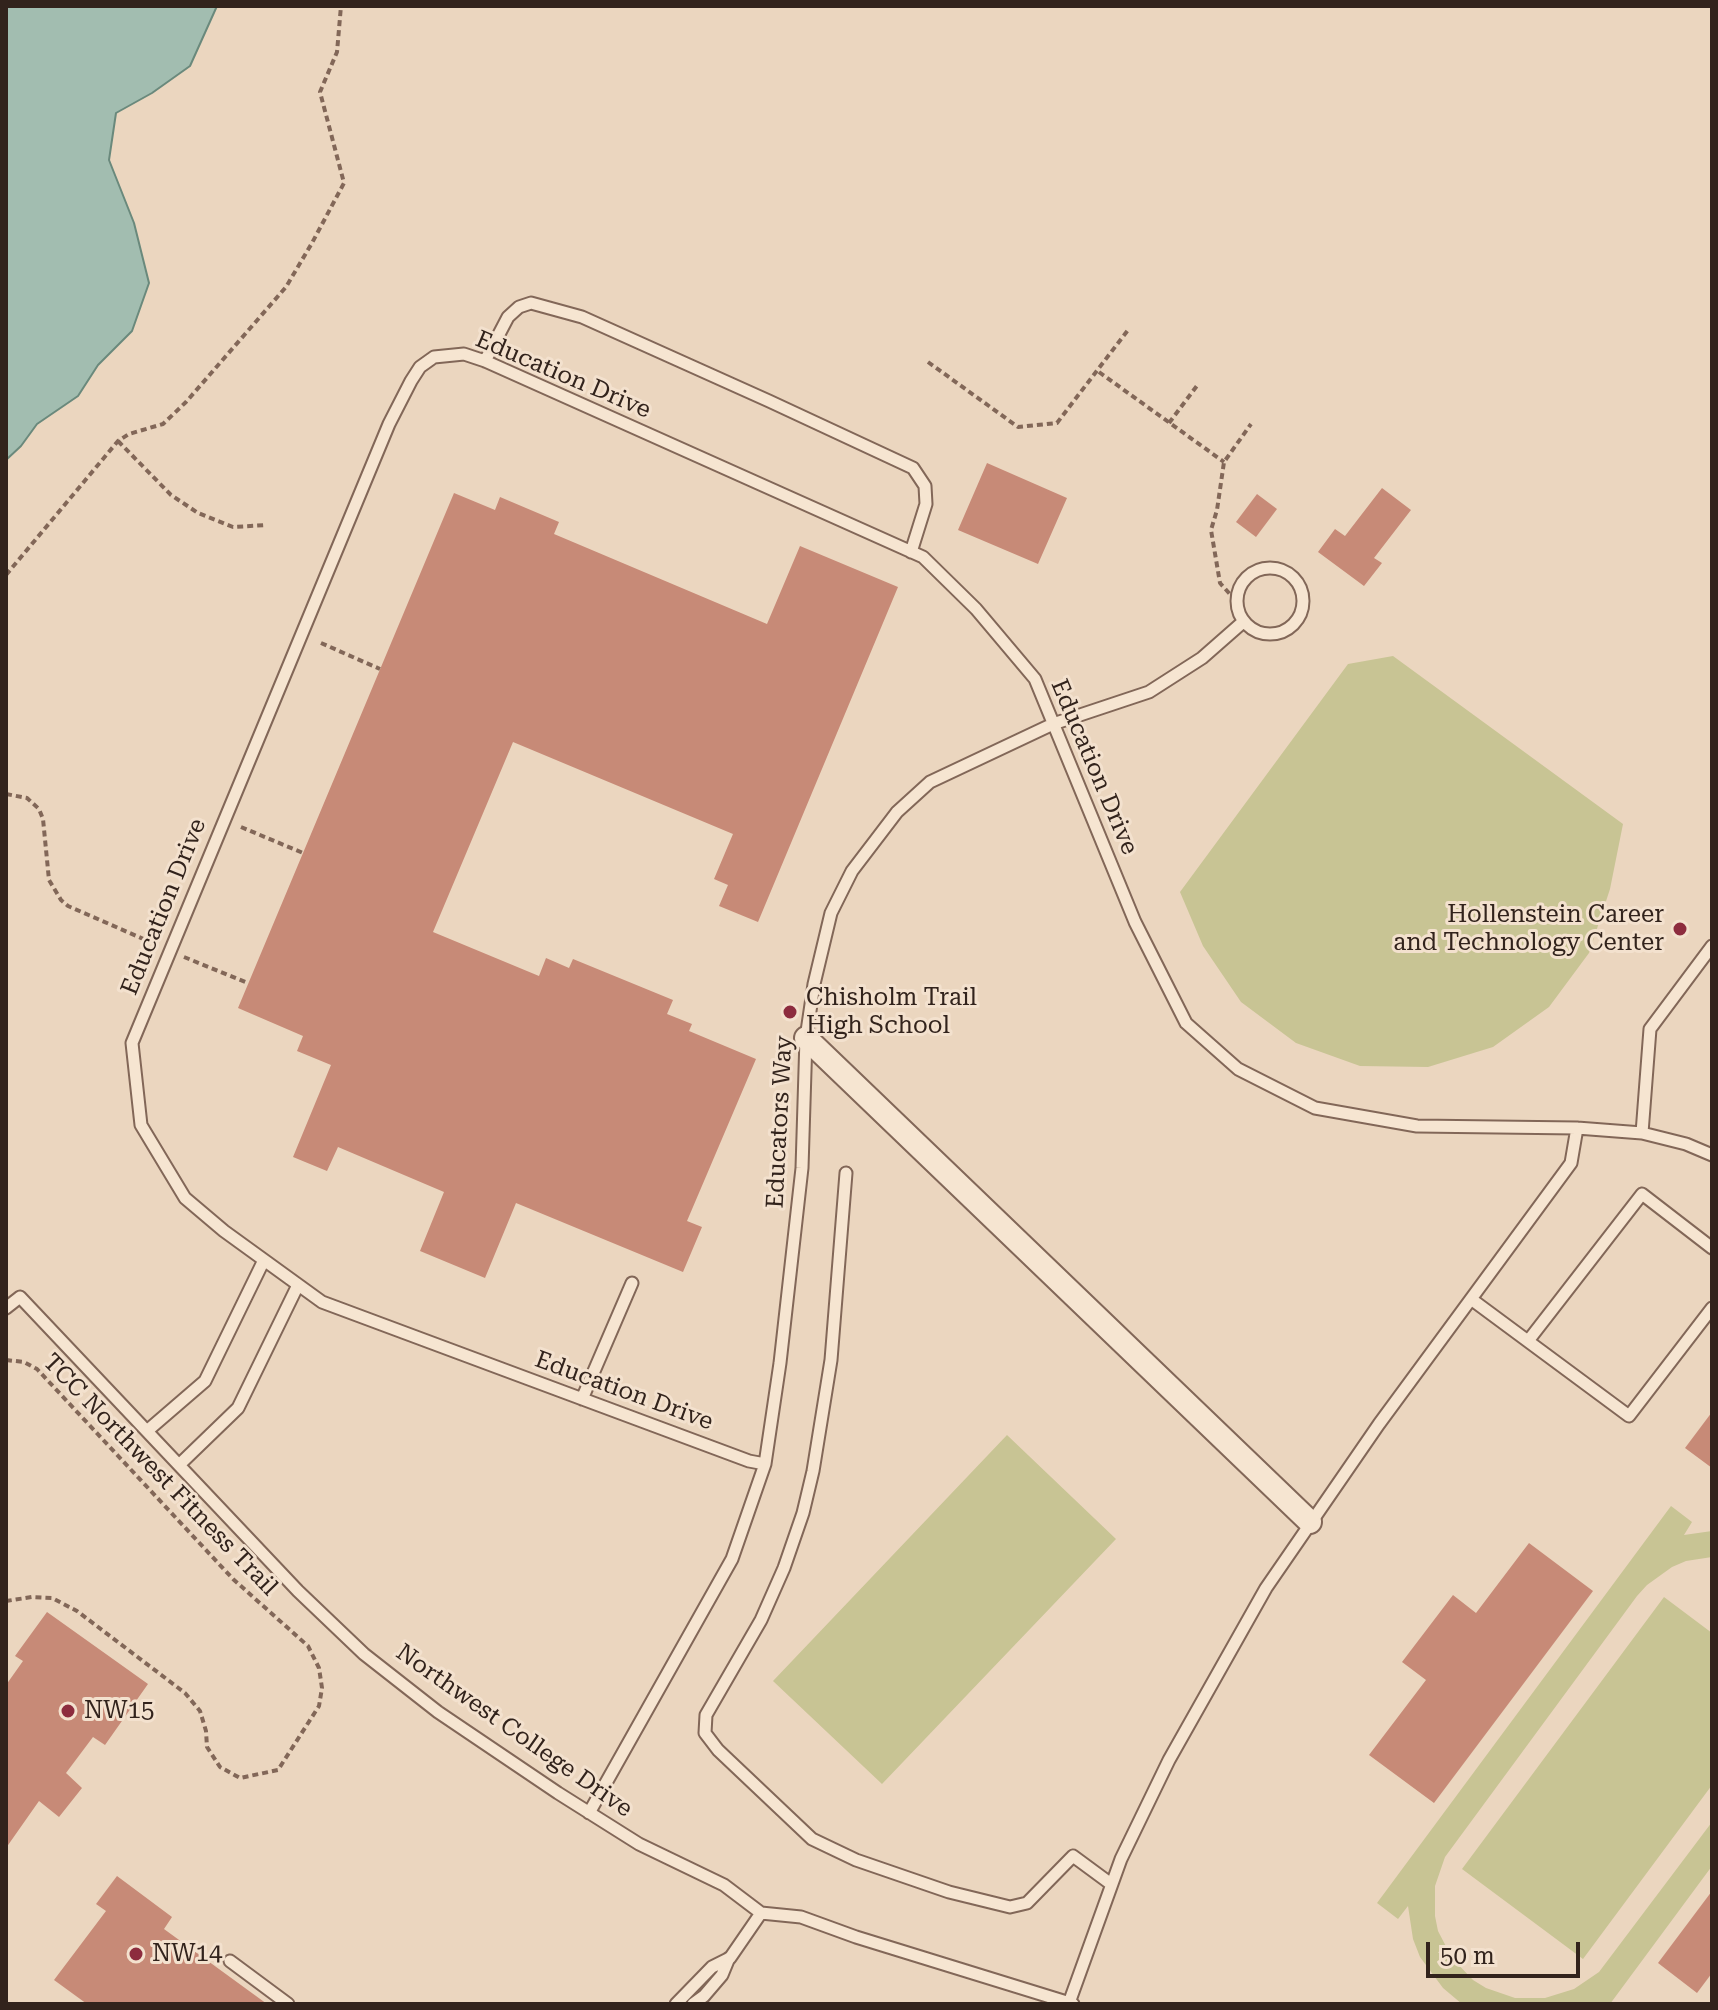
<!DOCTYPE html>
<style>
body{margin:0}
#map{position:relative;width:1718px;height:2010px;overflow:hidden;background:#ebd6bf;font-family:"Roboto Serif",serif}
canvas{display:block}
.frame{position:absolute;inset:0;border:8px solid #32231c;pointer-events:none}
.scale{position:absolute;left:1426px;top:1942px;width:154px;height:36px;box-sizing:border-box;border:4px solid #32231c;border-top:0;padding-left:10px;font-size:24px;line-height:28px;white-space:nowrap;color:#32231c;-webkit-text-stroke:6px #f3e1ce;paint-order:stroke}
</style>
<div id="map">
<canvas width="1718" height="2010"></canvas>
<div class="frame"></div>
<div class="scale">50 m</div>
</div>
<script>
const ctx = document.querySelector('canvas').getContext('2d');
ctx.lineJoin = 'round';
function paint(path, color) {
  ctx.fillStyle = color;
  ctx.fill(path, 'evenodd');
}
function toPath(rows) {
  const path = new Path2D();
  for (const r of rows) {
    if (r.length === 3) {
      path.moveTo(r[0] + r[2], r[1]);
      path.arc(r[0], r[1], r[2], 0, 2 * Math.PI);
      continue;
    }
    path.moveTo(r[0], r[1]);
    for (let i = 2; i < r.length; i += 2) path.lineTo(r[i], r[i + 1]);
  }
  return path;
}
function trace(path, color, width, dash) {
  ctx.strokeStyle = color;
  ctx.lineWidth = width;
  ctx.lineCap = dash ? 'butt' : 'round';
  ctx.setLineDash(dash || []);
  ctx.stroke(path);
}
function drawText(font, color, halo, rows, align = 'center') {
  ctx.font = font + ' "Roboto Serif",serif';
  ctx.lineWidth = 6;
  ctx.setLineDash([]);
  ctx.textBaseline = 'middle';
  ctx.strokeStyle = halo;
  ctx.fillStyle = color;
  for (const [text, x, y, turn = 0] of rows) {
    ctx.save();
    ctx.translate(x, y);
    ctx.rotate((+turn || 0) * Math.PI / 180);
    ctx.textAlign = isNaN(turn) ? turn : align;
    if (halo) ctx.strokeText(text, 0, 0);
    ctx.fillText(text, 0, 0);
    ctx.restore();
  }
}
const green = toPath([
 [1393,656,1623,824,1610,889,1589,953,1549,1007,1493,1047,1428,1067,1360,1066,1296,1043,1241,1002,1203,946,1180,892,1348,664],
 [1007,1435,1116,1539,882,1784,773,1681],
 [1671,1506,1692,1522,1684,1535,1712,1531,1712,1557,1686,1561,1672,1567,1647,1585,1637,1596,1445,1857,1435,1886,1435,1916,1438,1931,1452,1958,1473,1980,1486,1988,1515,1998,1545,1998,1574,1989,1599,1972,1712,1822,1712,1866,1610,2004,1462,2004,1443,1988,1420,1957,1413,1939,1408,1906,1398,1919,1377,1903],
 [1664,1597,1712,1633,1712,1785,1583,1959,1462,1869]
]);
const water = toPath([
 [6,6,217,6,190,66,152,93,116,113,109,160,134,223,149,283,132,331,98,365,78,396,37,424,21,446,6,460,6,6]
]);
const building = toPath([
 [987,463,1067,498,1038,564,958,530],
 [1382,488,1411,510,1374,558,1382,563,1364,586,1318,552,1335,529,1345,536],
 [454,493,495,510,500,497,559,522,554,534,767,624,800,546,898,587,758,922,719,906,728,885,714,879,733,834,513,742,433,932,539,976,546,958,569,968,573,959,673,1000,667,1014,692,1024,689,1031,756,1059,687,1221,702,1227,683,1272,516,1203,485,1278,420,1251,444,1192,338,1147,327,1171,293,1157,331,1065,297,1051,303,1036,238,1008],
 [1257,494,1277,509,1256,537,1236,522],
 [1712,1412,1712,1468,1685,1448],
 [1529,1543,1593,1591,1434,1803,1369,1755,1426,1680,1402,1662,1453,1595,1476,1613],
 [47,1612,148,1684,105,1745,93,1737,66,1773,82,1788,59,1817,39,1801,6,1848,6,1685,23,1661,15,1656],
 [117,1876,172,1917,164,1929,267,2004,87,2004,54,1980,106,1911,96,1904],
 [1712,1891,1712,1973,1697,1993,1658,1963]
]);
const path = toPath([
 [928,362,1018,427,1057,423,1128,330],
 [1099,372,1224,462],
 [1169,423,1199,383],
 [118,441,171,495,198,513,233,527,266,525],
 [6,575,118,441,129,434,163,424,186,402,286,287,312,243,344,183,320,92,337,52,341,6],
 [1236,601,1220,583,1211,530,1217,510,1224,462,1251,424],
 [321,643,380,669],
 [6,794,27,798,39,809,43,819,49,880,61,900,68,906,148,941],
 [241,827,303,853],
 [184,957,248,983],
 [6,1360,24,1362,37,1369,233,1579,308,1646,319,1668,322,1688,319,1706,278,1770,240,1778,220,1767,207,1747,206,1731,200,1711,185,1693,77,1611,52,1598,32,1597,6,1601]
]);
const lane = toPath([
 [485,361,508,317,519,307,531,303,582,317,769,401,913,468,925,486,926,504,911,552],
 [1270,601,33],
 [1642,1133,1650,1029,1712,946],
 [846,1173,831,1360,813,1471,803,1513,784,1568,761,1620,706,1715,705,1733,718,1750,812,1839,856,1860,949,1892,1010,1907,1027,1903,1073,1856,1111,1884],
 [1471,1299,1629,1416,1712,1308],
 [6,1308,20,1297,298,1591,364,1654,438,1712,558,1793,639,1844,724,1885,761,1913,801,1917,856,1937,1073,2004],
 [1528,1341,1642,1194,1712,1248],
 [582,1399,632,1283],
 [147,1431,205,1381,264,1260],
 [765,1464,749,1461,322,1302,224,1231,185,1198,141,1125,132,1043,389,424,411,381,420,367,434,357,464,354,485,361,923,557,976,609,1035,679,1135,922,1186,1023,1238,1069,1315,1108,1417,1126,1577,1128,1642,1133,1686,1144,1712,1155],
 [179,1465,238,1408,298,1285],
 [589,1813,732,1559,765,1464,780,1363,802,1168,806,1038,814,984,831,913,852,871,897,812,930,782,1053,724,1149,692,1202,658,1243,622],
 [230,1961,288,2004],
 [1069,2003,1121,1859,1169,1760,1266,1588,1379,1424,1571,1163,1577,1128],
 [676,2004,712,1967,730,1958,761,1913],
 [693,2004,704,1996,722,1975,729,1958]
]);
const street = toPath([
 [806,1038,1310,1522]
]);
const markers = [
 [1680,929,8,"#8d2c3e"],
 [790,1012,8,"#8d2c3e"],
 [68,1711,8,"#8d2c3e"],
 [136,1954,8,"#8d2c3e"]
];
const streetNames = [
 ["Education Drive",563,375,23],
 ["Education Drive",1094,767,67],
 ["Education Drive",164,907,-68],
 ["Educators Way",780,1122,-87],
 ["Education Drive",624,1391,20],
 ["TCC Northwest Fitness Trail",160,1475,46],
 ["Northwest College Drive",514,1731,35]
];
const poiNames = [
 ["Hollenstein Career",1664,915,"right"],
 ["and Technology Center",1664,943,"right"],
 ["Chisholm Trail",806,998],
 ["High School",806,1026],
 ["NW15",84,1711],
 ["NW14",152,1954]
];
paint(green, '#c8c494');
paint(water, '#a2bdb0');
trace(water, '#6a897c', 2);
paint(building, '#c78a77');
trace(lane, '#826758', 15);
trace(street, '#826758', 26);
trace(path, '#826758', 4, [6, 4]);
trace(lane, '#f6e5d1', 11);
trace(street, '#f6e5d1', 22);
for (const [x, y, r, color] of markers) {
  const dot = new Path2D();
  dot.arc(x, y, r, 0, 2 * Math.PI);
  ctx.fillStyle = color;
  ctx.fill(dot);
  trace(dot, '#f3e1ce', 3);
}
drawText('24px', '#32231c', '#f3e1ce', streetNames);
drawText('24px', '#32231c', '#f3e1ce', poiNames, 'left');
</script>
